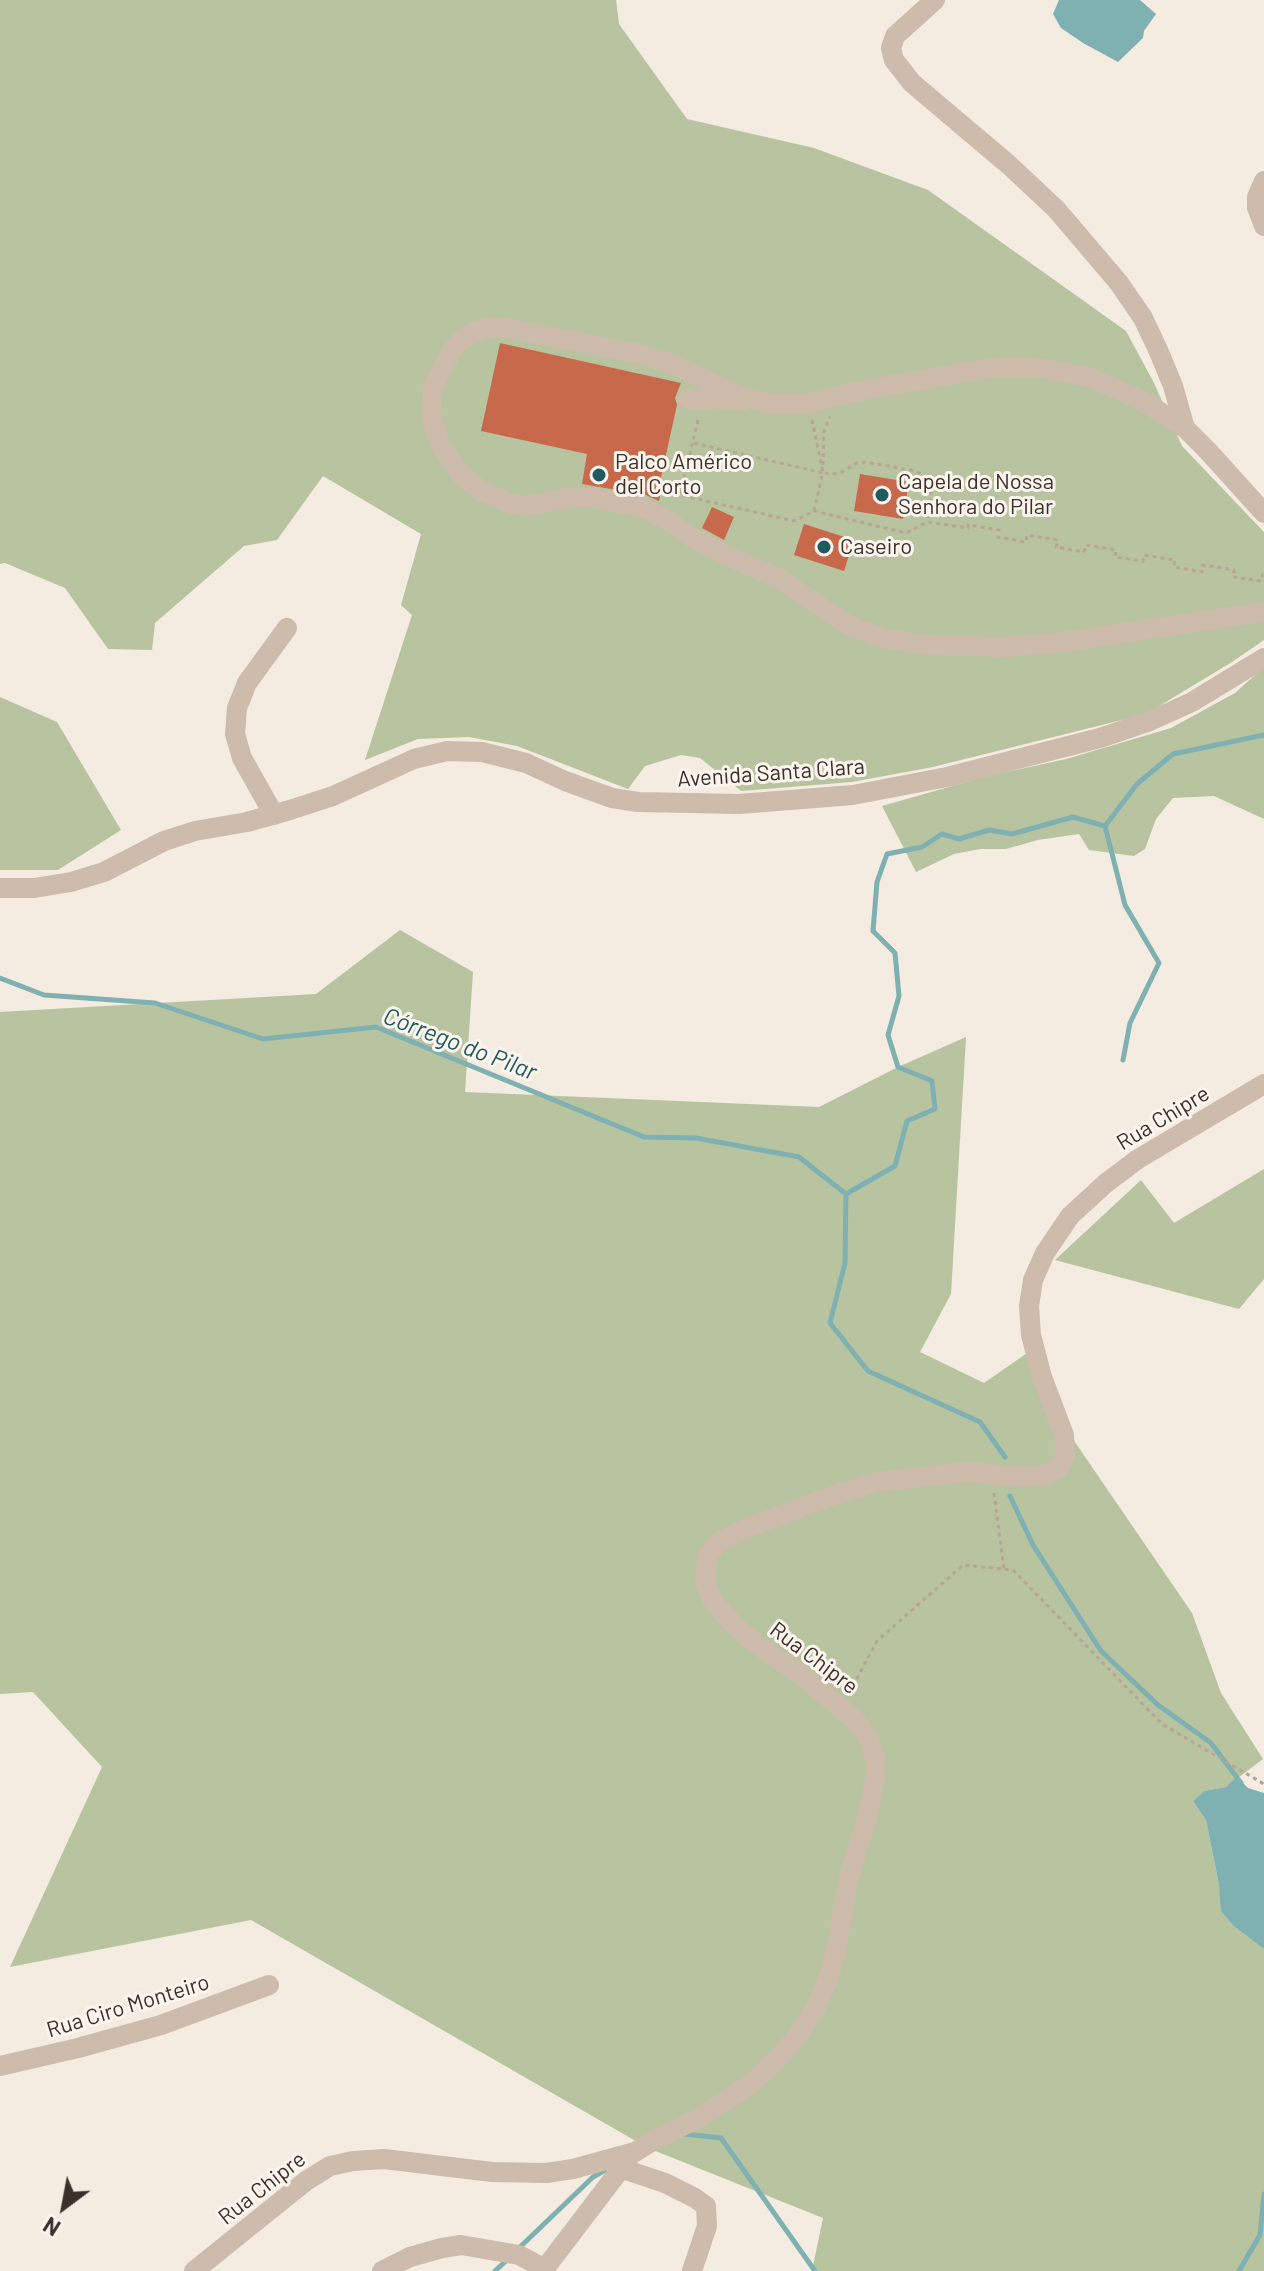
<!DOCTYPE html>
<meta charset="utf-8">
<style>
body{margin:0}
#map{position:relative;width:1264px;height:2271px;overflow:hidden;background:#f4ebe1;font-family:Barlow,sans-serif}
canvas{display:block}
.north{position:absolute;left:24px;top:2167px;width:80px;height:80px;-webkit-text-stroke:6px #fbf5ee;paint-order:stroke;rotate:212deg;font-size:22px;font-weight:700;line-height:32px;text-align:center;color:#3b302b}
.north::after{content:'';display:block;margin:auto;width:28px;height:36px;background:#3b302b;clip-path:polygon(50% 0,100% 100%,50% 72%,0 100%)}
</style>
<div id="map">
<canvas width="1264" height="2271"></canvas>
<div class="north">N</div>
</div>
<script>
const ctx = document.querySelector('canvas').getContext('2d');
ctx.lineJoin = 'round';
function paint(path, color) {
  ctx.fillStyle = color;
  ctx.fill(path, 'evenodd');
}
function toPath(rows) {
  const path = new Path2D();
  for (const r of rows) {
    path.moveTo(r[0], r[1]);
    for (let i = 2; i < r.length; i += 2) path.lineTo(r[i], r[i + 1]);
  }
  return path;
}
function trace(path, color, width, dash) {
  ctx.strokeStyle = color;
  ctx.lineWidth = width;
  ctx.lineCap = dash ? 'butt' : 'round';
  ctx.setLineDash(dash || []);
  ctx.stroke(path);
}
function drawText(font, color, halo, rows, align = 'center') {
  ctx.font = font + ' Barlow,sans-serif';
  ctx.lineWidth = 6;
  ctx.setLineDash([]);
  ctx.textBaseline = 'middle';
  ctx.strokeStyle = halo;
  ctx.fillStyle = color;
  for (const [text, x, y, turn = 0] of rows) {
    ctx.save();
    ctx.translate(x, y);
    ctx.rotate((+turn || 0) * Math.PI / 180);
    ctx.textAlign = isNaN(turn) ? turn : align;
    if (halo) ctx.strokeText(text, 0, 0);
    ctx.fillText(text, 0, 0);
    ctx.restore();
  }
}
const green = toPath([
 [0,0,616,0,619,24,687,119,814,148,928,190,1126,331,1154,383,1182,446,1264,532,1264,640,1232,662,1146,714,933,767,852,782,741,791,700,758,681,755,645,766,628,789,517,746,469,737,418,739,365,760,412,615,401,605,421,534,323,476,277,540,244,546,155,623,152,650,108,649,65,588,5,563,0,564],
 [1264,667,1264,819,1214,796,1173,798,1156,819,1145,849,1134,856,1089,850,1079,834,1038,840,1006,849,980,849,954,854,916,872,882,806,984,777,1066,759,1171,728,1235,693],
 [0,697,57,722,121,830,58,870,0,870],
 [400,930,473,972,465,1092,819,1107,898,1067,966,1037,951,1294,920,1352,984,1383,1030,1351,1042,1394,1192,1613,1221,1693,1263,1759,1226,1787,1204,1791,1193,1801,1206,1819,1219,1885,1222,1911,1264,1949,1264,2271,812,2271,823,2218,648,2148,251,1920,10,1967,102,1767,33,1692,0,1694,0,1012,316,994],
 [1264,1169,1264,1279,1239,1309,1055,1260,1141,1180,1174,1223]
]);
const water = toPath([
 [1059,0,1140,0,1156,14,1144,31,1143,38,1118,62,1083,43,1061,28,1053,14],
 [1237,1777,1248,1788,1264,1793,1264,1949,1234,1926,1221,1911,1219,1885,1206,1820,1193,1801,1204,1791,1226,1787]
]);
const stream = toPath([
 [0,978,44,995,155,1003,263,1039,376,1027,644,1137,696,1138,799,1157,846,1194],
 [1123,1060,1130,1023,1159,963,1125,905,1105,826,1137,784,1173,754,1264,735],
 [1005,1457,980,1422,868,1371,830,1323,845,1263,846,1194,895,1166,907,1121,935,1109,932,1081,898,1067,888,1035,899,996,895,953,873,931,877,882,887,854,922,847,942,834,959,839,989,830,1012,834,1073,817,1105,826],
 [1010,1496,1033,1545,1101,1651,1158,1705,1211,1743,1241,1783],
 [685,2134,721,2138,815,2271],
 [518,2249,593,2177,609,2168],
 [495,2271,508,2259],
 [1239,2271,1260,2235,1264,2194]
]);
const building = toPath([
 [500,343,681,383,675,398,677,405,660,482,663,482,659,501,646,495,582,484,587,454,481,431],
 [860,474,909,482,903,519,854,511],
 [712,507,734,517,724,540,702,528],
 [804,524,854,540,844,571,794,555]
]);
const path = toPath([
 [698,420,680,495,794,521,814,511,906,533,927,522,968,528,968,525,999,530,998,537,1026,542,1027,535,1058,540,1056,547,1084,552,1086,545,1116,550,1115,557,1143,561,1144,555,1175,560,1174,567,1202,572,1203,565,1234,570,1233,577,1261,581,1262,575,1264,575],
 [812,420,823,473,838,474,857,463,865,462,916,471,923,476,931,490,927,522],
 [694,443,823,473],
 [823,465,824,431,830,417],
 [814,511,823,472],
 [994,1493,1004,1569],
 [849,1693,877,1641,963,1565,1013,1570,1162,1724,1264,1784]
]);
const minor = toPath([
 [935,0,895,36,891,48,894,60,912,83,1009,165,1056,209,1119,283,1143,318,1159,352,1173,386,1185,428],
 [1264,181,1257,197,1257,208,1264,226],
 [688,399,743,401],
 [1264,513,1208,451,1185,428,1143,401,1092,378,1062,372,1032,367,997,367,864,390,808,403,773,404,740,396,675,365,645,355,501,327,486,328,475,332,461,341,452,351,433,386,431,414,439,443,462,476,483,492,512,504,527,506,566,498,588,497,644,508,662,517,693,538,719,552,778,578,849,626,881,637,923,645,1006,647,1063,642,1264,612],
 [274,815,242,758,235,734,237,708,247,683,287,628],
 [0,888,34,888,71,882,104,872,164,841,195,831,247,822,290,810,333,796,414,759,447,751,482,752,526,763,565,781,612,798,638,802,739,804,853,795,947,777,1100,738,1150,721,1192,702,1264,658],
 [0,2066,78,2048,161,2025,269,1985],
 [620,2168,665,2183,695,2198,706,2206,707,2226,692,2271],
 [194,2271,306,2181,330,2166,353,2161,384,2159,492,2172,546,2173,573,2169,635,2152,656,2139,699,2118,750,2085,778,2058,795,2039,816,2007,827,1982,835,1956,849,1877,869,1811,875,1778,875,1757,868,1737,854,1719,797,1672,759,1646,737,1628,716,1605,710,1595,705,1580,708,1555,719,1542,747,1528,826,1498,877,1482,968,1472,1021,1477,1039,1475,1049,1474,1058,1469,1065,1456,1064,1435,1042,1377,1031,1335,1029,1306,1033,1280,1045,1253,1070,1216,1106,1183,1138,1159,1264,1084],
 [382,2271,410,2257,442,2248,461,2245,519,2255,545,2269],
 [543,2271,629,2158]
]);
const markers = [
 [599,475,8,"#1f5a5e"],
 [882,495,8,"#1f5a5e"],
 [824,547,8,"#1f5a5e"]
];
const poiNames = [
 ["Palco Américo",615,462],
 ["del Corto",615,487],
 ["Capela de Nossa",898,482],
 ["Senhora do Pilar",898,507],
 ["Caseiro",840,547]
];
const streetNames = [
 ["Avenida Santa Clara",771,773,-4],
 ["Rua Chipre",1163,1118,-31],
 ["Rua Chipre",814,1658,37],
 ["Rua Ciro Monteiro",128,2006,-17],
 ["Rua Chipre",262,2188,-38]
];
const waterNames = [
 ["Córrego do Pilar",460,1044,21]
];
paint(green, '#b8c4a0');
paint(water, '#7fb0b2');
trace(stream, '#7fb0b2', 5);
paint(building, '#c8694b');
trace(path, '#b9a596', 3, [4, 4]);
trace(minor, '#cdbbac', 20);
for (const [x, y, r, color] of markers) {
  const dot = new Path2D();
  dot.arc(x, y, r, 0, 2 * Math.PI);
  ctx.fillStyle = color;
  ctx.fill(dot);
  trace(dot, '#fbf5ee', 3);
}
drawText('22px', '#3b302b', '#fbf5ee', poiNames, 'left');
drawText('22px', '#3b302b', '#fbf5ee', streetNames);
drawText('italic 24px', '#1f5a5e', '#fbf5ee', waterNames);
</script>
